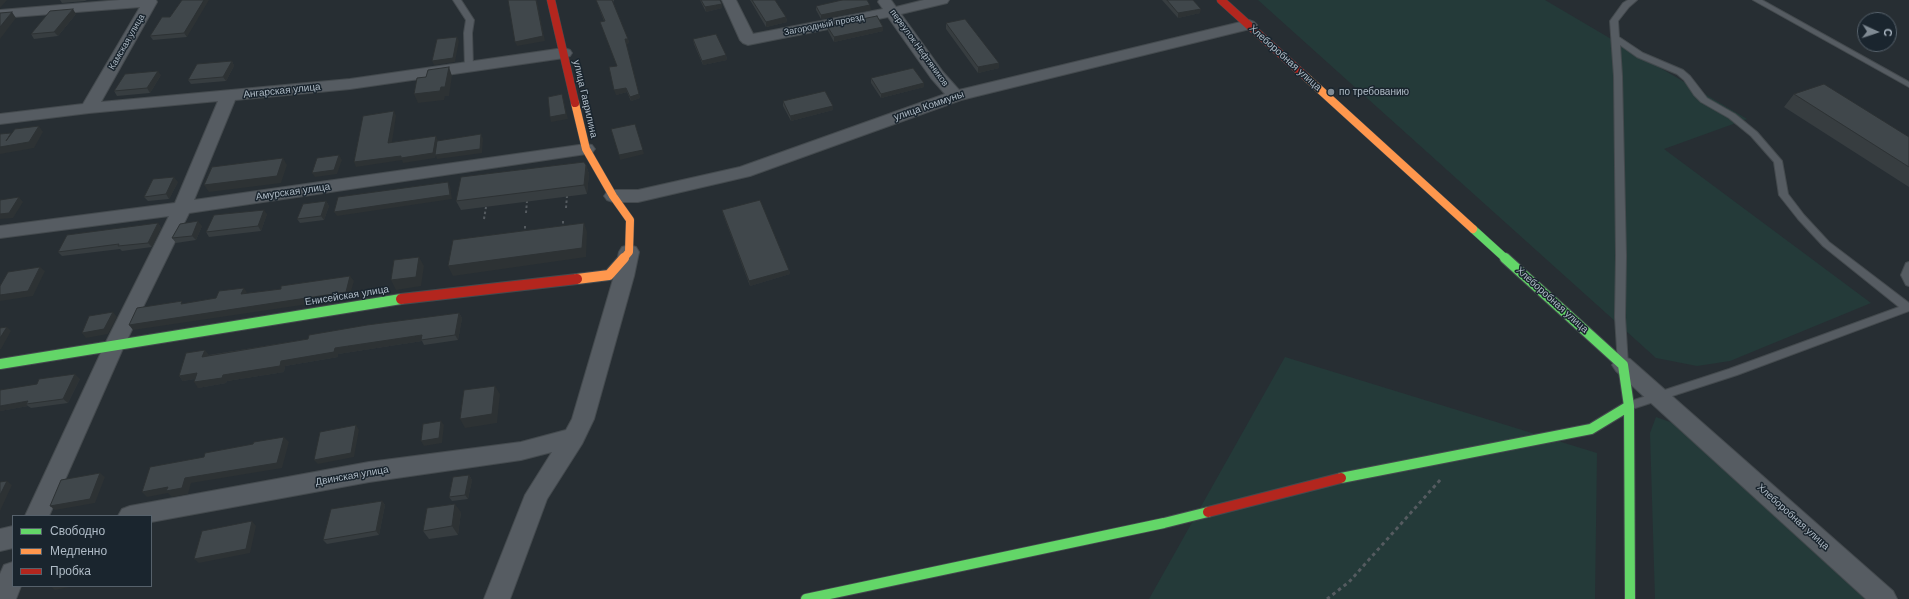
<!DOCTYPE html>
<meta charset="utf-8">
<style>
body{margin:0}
#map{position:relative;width:1909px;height:599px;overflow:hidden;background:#272e33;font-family:Helvetica,sans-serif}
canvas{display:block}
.legend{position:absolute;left:12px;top:515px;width:140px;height:72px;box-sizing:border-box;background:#1a252e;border:1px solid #56616b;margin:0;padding:5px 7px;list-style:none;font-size:12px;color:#afbbc6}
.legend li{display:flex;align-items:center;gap:8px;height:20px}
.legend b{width:20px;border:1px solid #56616b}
.north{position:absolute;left:1857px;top:12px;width:40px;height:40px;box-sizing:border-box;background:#1a252e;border:1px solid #56616b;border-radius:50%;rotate:93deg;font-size:11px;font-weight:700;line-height:16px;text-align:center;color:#afbbc6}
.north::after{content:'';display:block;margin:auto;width:14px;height:18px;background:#7f8a93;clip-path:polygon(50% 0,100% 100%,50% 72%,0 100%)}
</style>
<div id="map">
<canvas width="1909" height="599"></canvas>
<ul class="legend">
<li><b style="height:5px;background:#63d668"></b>Свободно</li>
<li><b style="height:5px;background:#ff974d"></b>Медленно</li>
<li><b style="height:5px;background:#b3261e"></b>Пробка</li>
</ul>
<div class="north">С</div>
</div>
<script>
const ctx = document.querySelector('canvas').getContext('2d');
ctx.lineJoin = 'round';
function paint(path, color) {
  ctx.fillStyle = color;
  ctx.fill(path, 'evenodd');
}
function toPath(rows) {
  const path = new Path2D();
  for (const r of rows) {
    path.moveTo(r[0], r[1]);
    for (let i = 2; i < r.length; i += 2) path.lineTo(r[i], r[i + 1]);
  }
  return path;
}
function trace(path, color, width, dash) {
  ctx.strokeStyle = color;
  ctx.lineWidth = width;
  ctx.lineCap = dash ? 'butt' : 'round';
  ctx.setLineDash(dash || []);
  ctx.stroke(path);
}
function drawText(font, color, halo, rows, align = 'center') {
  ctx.font = font + ' Helvetica,sans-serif';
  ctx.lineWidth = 3;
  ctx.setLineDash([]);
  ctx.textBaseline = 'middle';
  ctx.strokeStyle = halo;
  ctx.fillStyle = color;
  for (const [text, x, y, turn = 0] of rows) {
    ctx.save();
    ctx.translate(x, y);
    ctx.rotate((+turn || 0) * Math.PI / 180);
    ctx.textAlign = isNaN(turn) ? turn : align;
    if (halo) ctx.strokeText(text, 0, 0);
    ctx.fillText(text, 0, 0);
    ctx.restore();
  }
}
const green = toPath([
 [1258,0,1545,0,1747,119,1664,149,1871,303,1730,361,1697,366,1656,358],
 [1285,357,1597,453,1595,599,1149,599],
 [1656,417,1673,423,1865,599,1655,599,1650,433]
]);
const pathFar1 = toPath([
 [566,208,567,196],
 [526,213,527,201],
 [484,219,486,207],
 [563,221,563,229],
 [525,226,525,234]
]);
const path = toPath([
 [1327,599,1349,582,1441,479]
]);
const lane = toPath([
 [453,0,461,0,474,20,472,33,473,67,469,69,465,67,464,33,466,20,453,0],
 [1628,0,1637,0,1629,7,1618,21,1619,37,1643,53,1683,70,1690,76,1707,98,1735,114,1757,132,1782,161,1788,194,1804,215,1829,242,1909,303,1909,311,1737,375,1629,410,1625,409,1624,406,1625,403,1729,369,1899,307,1823,246,1798,219,1779,195,1774,162,1751,136,1729,118,1701,102,1694,95,1684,80,1677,74,1637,57,1620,45,1622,76,1626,256,1625,317,1628,365,1627,368,1619,368,1618,365,1615,317,1616,256,1614,76,1610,21,1623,3,1628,0],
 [1753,0,1762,0,1909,82,1909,87,1753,0],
 [1909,262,1909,286,1906,285,1901,275,1906,263,1909,262]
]);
const street = toPath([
 [120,0,156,0,157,2,101,102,350,79,564,48,570,50,572,53,570,56,564,58,350,89,235,100,194,200,586,144,592,145,595,149,592,153,586,154,189,213,124,346,49,516,25,516,104,346,169,216,0,238,0,226,175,203,218,101,89,113,0,124,0,114,83,104,140,7,0,18,0,10,120,0],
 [722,0,736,0,753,34,883,9,878,2,879,0,891,0,896,7,924,0,949,0,947,3,901,14,943,72,959,90,1249,20,1254,22,1257,25,1254,28,961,100,750,176,638,202,613,202,607,200,604,196,607,192,613,190,638,190,740,167,945,94,931,78,888,17,748,45,743,43,740,40,722,0],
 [629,245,636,247,639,252,634,276,594,419,582,444,547,499,510,599,484,599,525,495,552,452,521,460,369,482,151,522,151,516,118,516,122,509,130,506,369,462,521,442,566,430,572,419,614,276,619,252,622,247,629,245],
 [1623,357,1630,359,1893,591,1897,599,1866,599,1616,371,1612,365,1616,359,1623,357],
 [13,526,13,548,0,551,0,529,13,526],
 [13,562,13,586,21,586,16,599,0,599,0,574,4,565,13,562]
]);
const fastFar1 = toPath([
 [1473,229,1506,259]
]);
const fast = toPath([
 [1505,258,1623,365,1629,406,1630,599],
 [0,364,401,299],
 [1341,478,1591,429,1629,406],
 [806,599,1164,523,1208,512]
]);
const slowFar1 = toPath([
 [1306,77,1473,229],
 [575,103,586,149,613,196,630,220,629,252,623,259]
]);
const slow = toPath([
 [577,279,609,275,624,258]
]);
const jamFar1 = toPath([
 [551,0,575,103],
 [1221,0,1306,77]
]);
const jam = toPath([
 [401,299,577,279],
 [1208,512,1341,478]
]);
const wall = toPath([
 [60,0,87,0,85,1,62,3],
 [182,0,187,37,153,40,150,36,170,17],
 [596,0,614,0,614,1,613,2,628,39,629,43,626,44,640,98,631,101,627,92,616,95,617,66,602,26,600,22,604,21],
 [700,0,720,0,722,4,722,8,706,12],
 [750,0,775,0,786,17,787,22,766,27],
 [1162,0,1193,0,1200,13,1178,18],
 [816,6,871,10,821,19,816,10],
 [76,14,58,36,34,39,31,34],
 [946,23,999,63,999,68,978,73,946,29],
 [827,26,883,31,834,42,828,31],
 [693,39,726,55,727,60,703,65,694,44],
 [232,61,234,66,226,81,191,84,188,80],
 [161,75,150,93,117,96,114,91],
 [871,78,924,87,881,98,871,83],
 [1794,94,1909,137,1909,187,1784,107],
 [783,101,833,110,791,121,783,106],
 [586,165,589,174,587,194,461,210,456,201],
 [178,182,169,199,148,201,144,197],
 [326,201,329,206,324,220,300,223,297,219],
 [722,210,789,270,790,274,750,286,723,214],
 [267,214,261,231,209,237,206,232],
 [158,223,161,228,152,247,122,251,120,249,62,256,58,252],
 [202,226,196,240,176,243,172,238],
 [459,313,462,318,458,340,424,345,422,341,338,354,338,357,285,366,284,372,227,381,226,383,198,388,195,379,183,381,179,376,209,355,308,339],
 [80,379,68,403,31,408,28,406,0,411,0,390],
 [469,475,472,480,468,499,452,501,449,497],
 [382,501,385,505,379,535,327,544,323,540],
 [461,512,458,535,429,539,423,531]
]);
const shadedWall = toPath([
 [0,0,7,0,0,8],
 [204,0,209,0,187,37,184,33],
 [536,0,537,0,545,41,517,46,515,42],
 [722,4,722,8,706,12,705,7],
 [870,5,871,10,821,19,821,15],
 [73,9,76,14,58,36,54,32],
 [1201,9,1200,13,1178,18,1178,13],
 [12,12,16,18,0,39,0,27],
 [786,17,787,22,766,27,766,22],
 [883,27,883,31,834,42,834,37],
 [457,37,459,41,455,62,434,65,432,61],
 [625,39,628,39,629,43,626,44,640,98,631,101,630,97],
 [726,55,727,60,703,65,702,61],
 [232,61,234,66,226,81,223,77],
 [999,63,999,68,978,73,978,67],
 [449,67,452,76,449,96,445,96,444,100,418,103,414,94,441,87],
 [158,71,161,75,150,93,147,88],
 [924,83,924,87,881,98,881,94],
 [626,88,627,92,616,95,614,90],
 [562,94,568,119,551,122,550,117],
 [833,106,833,110,791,121,790,116],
 [394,111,396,116,391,148,388,143],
 [39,126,43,132,34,148,0,154,0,147],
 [481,134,483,139,482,153,437,159,436,156,435,158,403,163,402,160,356,167,354,162,436,136,438,141],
 [643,150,644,154,620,160,619,155],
 [339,155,342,160,337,174,315,177,312,173],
 [283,158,287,165,281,183,209,192,204,185],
 [586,165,589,174,587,194,584,185],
 [174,177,178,182,169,199,166,194],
 [448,182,450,186,452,199,337,216,334,212],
 [19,197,23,202,13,218,0,219,0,214],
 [326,201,329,206,324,220,321,216],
 [264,210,267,214,261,231,258,226],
 [198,221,202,226,196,240,192,236],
 [158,223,161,228,152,247,148,243],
 [584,223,587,232,586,257,453,276,448,266],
 [419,257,424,266,421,286,396,290,391,280],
 [40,267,45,271,33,296,0,301,0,295],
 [789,270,790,274,750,286,749,281],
 [350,276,354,281,349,298,133,330,129,325],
 [244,288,248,294,241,294],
 [113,312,117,317,108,334,86,338,82,333],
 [459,313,462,318,458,340,455,335],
 [7,327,11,331,1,349,0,349,0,338],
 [422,335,421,340,422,341,338,354,338,357,285,366,284,372,227,381,226,383,198,388,194,382,281,361,335,348],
 [205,350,209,355,207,362,202,357],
 [197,373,201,378,183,381,179,376],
 [75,374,80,379,68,403,63,399],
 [495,386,500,394,497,423,465,428,460,419],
 [28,401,26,404,28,406,0,411,0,406],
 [441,421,444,425,442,443,424,446,421,441],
 [356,425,359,430,354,457,318,464,314,460],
 [284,437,289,442,282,468,191,483,188,494,172,497,168,493,147,497,142,492,168,487,185,478],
 [100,473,105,477,95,503,55,510,50,506],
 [469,475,472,480,468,499,465,495],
 [7,481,12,485,0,511,0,495],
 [382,501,385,505,379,535,376,531],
 [455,504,461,512,458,535,452,526],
 [252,521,256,526,250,553,199,563,194,559],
 [50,586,74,586,55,590]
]);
const building = toPath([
 [182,0,204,0,184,33,150,36,162,17,170,17,182,0],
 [508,0,536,0,543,36,515,42,508,0],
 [596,0,612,0,628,39,625,39,639,94,630,97,626,88,614,90,609,67,617,66,600,22,605,21,596,0],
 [701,0,720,0,722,4,705,7,701,0],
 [752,0,775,0,786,17,766,22,752,0],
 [842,0,867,0,870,5,821,15,816,6,842,0],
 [1167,0,1193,0,1201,9,1178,13,1167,0],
 [73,9,54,32,31,34,50,11,73,9],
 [12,12,0,27,0,13,12,12],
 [877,16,883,27,834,37,827,26,877,16],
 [965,19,999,63,978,67,946,23,965,19],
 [716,34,726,55,702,61,693,39,716,34],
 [457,37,453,58,432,61,437,39,457,37],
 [232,61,223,77,188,80,197,64,232,61],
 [449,67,445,87,441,87,440,91,414,94,417,78,426,77,428,70,449,67],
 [913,68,924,83,881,94,871,78,913,68],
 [158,71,147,88,114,91,125,74,158,71],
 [1824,84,1909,137,1909,167,1794,94,1824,84],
 [825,91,833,106,790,116,783,101,825,91],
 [562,94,566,114,550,117,548,97,562,94],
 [394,111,388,143,436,136,433,153,401,158,401,156,354,162,363,116,394,111],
 [635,124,643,150,619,155,611,129,635,124],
 [39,126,29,142,0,147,0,134,11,133,6,141,15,129,39,126],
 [481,134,480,149,435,155,437,141,481,134],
 [339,155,334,170,312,173,317,158,339,155],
 [283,158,277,176,204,185,212,167,283,158],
 [584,162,586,165,584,185,456,201,461,177,584,162],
 [174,177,166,194,144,197,153,179,174,177],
 [448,182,450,195,334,212,338,197,448,182],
 [19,197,9,213,0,214,0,200,19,197],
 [760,200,789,270,749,281,722,210,760,200],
 [326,201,321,216,297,219,303,204,326,201],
 [264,210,258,226,206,232,214,215,264,210],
 [198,221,192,236,172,238,180,224,198,221],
 [158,223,148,243,118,246,119,244,58,252,67,235,158,223],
 [584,223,582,248,448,266,453,240,584,223],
 [419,257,416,277,391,280,394,260,419,257],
 [40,267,28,291,0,295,0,286,8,272,40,267],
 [350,276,346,292,129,325,137,308,182,301,181,304,216,298,219,291,244,288,241,294,281,289,281,286,350,276],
 [113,312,104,329,82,333,89,316,113,312],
 [459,313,455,335,421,340,422,335,335,348,334,352,281,361,280,366,223,375,222,378,194,382,197,373,179,376,186,353,205,350,202,357,308,339,309,335,367,325,459,313],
 [7,327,0,338,0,328,7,327],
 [75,374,63,399,26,404,28,401,0,406,0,390,37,384,39,379,75,374],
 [495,386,492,414,460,419,464,390,495,386],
 [441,421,439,438,421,441,423,424,441,421],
 [356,425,351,453,314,460,320,432,356,425],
 [284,437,277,463,185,478,182,488,166,491,168,487,142,492,150,467,204,457,205,453,253,444,254,442,284,437],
 [100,473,90,499,50,506,61,480,100,473],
 [469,475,465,495,449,497,453,477,469,475],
 [7,481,0,495,0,482,7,481],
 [382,501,376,531,323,540,331,509,382,501],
 [455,504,452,526,423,531,427,508,455,504],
 [252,521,246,549,194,559,202,531,252,521]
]);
const markers = [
 [1331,92,4,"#7f8a93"]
];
const farStreetnames = [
 ["Загородный проезд",824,25,-11],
 ["Камская улица",127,42,-60],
 ["переулок Нефтяников",919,48,54]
];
const streetNames = [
 ["Хлеборобная улица",1285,58,42],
 ["Ангарская улица",282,91,-6],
 ["улица Гаврилина",585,99,77],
 ["улица Коммуны",929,106,-19],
 ["Амурская улица",293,192,-8],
 ["Енисейская улица",347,296,-9],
 ["Хлеборобная улица",1552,300,42],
 ["Двинская улица",352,476,-10],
 ["Хлеборобная улица",1793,517,42]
];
const poiNames = [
 ["по требованию",1339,92]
];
paint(green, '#243a39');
trace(lane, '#444a4e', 2);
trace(street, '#444a4e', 2);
trace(fastFar1, '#444a4e', 9);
trace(fast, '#444a4e', 12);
trace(slowFar1, '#444a4e', 9);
trace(slow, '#444a4e', 12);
trace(jamFar1, '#444a4e', 9);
trace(jam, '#444a4e', 12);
trace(pathFar1, '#555b60', 2, [2.5, 2.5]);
trace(path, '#555b60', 3, [3.5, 3.5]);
paint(lane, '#565c62');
paint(street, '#565c62');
trace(fastFar1, '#63d668', 8);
trace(fast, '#63d668', 10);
trace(slowFar1, '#ff974d', 8);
trace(slow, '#ff974d', 10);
trace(jamFar1, '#b3261e', 8);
trace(jam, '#b3261e', 10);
paint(wall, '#373d40');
paint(shadedWall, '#2d3234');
paint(building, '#40474b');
trace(building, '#2d3234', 1);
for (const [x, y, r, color] of markers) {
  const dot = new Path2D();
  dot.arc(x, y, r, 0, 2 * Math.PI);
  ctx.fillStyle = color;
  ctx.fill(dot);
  trace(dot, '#1a252e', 1.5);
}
drawText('9px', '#afbbc6', '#1a252e', farStreetnames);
drawText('10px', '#afbbc6', '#1a252e', streetNames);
drawText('10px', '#afbbc6', '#1a252e', poiNames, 'left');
</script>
